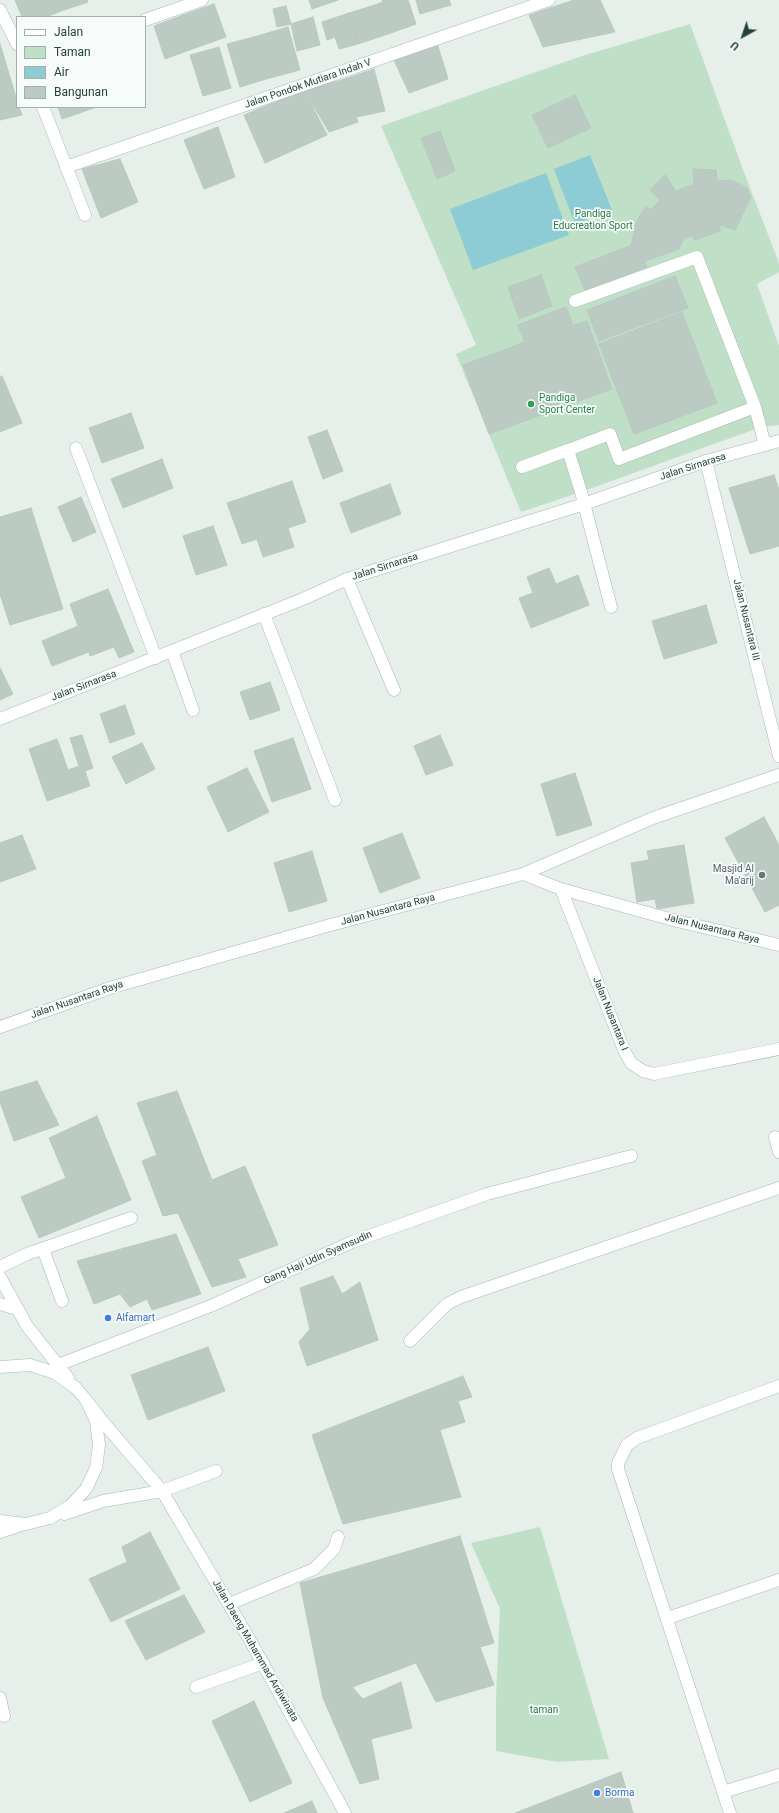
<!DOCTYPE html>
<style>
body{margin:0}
#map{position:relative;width:779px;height:1813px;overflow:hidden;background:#e6efea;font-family:Roboto,sans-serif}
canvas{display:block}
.legend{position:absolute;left:16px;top:16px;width:130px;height:92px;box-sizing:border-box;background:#f7fbf9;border:1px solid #a3b1ac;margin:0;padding:5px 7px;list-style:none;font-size:12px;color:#244239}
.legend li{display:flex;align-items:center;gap:8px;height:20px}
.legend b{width:20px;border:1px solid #a3b1ac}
.north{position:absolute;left:723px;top:16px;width:40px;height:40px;-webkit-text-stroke:3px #f7fbf9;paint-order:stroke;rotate:220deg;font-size:11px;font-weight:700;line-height:16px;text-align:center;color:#244239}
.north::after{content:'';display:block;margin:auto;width:14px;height:18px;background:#244239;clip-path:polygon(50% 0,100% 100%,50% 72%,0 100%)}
</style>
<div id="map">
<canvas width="779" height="1813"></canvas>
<ul class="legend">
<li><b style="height:5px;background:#fff"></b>Jalan</li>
<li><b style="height:11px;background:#bfe0c6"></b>Taman</li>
<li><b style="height:11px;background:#8dccd4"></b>Air</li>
<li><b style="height:11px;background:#bbcac3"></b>Bangunan</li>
</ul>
<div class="north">U</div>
</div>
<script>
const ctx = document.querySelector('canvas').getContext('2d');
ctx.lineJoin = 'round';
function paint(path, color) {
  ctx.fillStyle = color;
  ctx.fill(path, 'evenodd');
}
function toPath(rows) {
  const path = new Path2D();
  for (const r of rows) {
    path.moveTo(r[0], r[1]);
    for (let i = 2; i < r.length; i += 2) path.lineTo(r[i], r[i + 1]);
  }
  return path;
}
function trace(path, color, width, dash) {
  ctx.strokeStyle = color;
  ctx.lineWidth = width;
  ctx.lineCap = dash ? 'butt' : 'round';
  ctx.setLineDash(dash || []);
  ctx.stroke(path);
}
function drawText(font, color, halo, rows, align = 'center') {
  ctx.font = font + ' Roboto,sans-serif';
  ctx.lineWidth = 3.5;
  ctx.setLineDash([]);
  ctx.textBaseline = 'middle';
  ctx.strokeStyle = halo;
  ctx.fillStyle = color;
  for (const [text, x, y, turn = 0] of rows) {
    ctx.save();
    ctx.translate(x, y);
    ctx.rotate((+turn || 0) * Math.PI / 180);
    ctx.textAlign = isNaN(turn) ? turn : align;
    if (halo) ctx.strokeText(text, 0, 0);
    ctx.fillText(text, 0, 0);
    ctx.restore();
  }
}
const green = toPath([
 [690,24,742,167,779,263,779,272,757,284,779,346,779,425,761,427,581,492,521,512,456,354,476,345,381,126,582,56],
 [540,1527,609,1759,557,1762,496,1751,496,1698,500,1609,471,1543]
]);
const water = toPath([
 [590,155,612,210,575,224,554,169],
 [546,173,569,235,473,270,450,209]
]);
const building = toPath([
 [15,0,57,0,61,11,46,17,22,17,15,0],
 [57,0,87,0,88,2,61,11,57,0],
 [309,0,338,0,312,9,309,0],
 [382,0,408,0,416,24,388,34,378,4,383,2,382,0],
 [416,0,449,0,451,5,420,14,416,0],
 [574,0,600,0,615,32,543,47,529,15,574,0],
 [214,4,226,37,195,48,183,15,214,4],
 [378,4,388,34,358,44,349,13,378,4],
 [286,6,291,24,277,27,273,9,286,6],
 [349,13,358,44,339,49,335,37,327,40,322,22,349,13],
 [183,15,195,48,165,59,154,26,183,15],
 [313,17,320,45,297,51,291,24,313,17],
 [288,27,300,70,266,79,254,37,288,27],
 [254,37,266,79,240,87,227,44,254,37],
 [437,43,448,79,409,93,394,60,437,43],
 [0,44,17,101,17,107,19,107,22,115,0,120,0,44],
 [219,47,231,88,203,96,190,55,219,47],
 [374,69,385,111,356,117,342,80,374,69],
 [342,80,358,122,329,132,304,90,342,80],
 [304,90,327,135,265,163,244,115,304,90],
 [575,95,591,128,548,148,532,115,575,95],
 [58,107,97,107,62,119,58,107],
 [218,127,235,177,204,189,184,140,218,127],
 [440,131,455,171,437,179,421,138,440,131],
 [120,159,138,202,101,218,82,169,120,159],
 [693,169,716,170,717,180,734,181,747,188,751,197,735,230,720,225,720,231,695,240,691,236,683,240,679,249,645,261,637,243,631,246,636,223,642,212,646,207,651,210,660,200,650,190,665,175,676,191,694,184,693,169],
 [637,243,647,267,585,290,575,267,637,243],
 [541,275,552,306,519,319,508,287,541,275],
 [675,276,688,308,599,341,587,310,675,276],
 [566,307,573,325,587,321,612,389,489,434,463,365,525,342,518,325,566,307],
 [682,312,717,403,634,434,599,344,682,312],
 [2,376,22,423,0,432,0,377,2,376],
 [131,413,144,448,102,463,89,428,131,413],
 [327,430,343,471,323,479,308,437,327,430],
 [162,459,173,488,123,508,111,479,162,459],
 [774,475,779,490,779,546,750,554,729,488,774,475],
 [292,481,306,522,288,528,294,547,263,557,257,539,242,544,227,503,292,481],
 [390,484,401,514,351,533,340,503,390,484],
 [81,497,96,532,73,542,58,507,81,497],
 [31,508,63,609,10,625,0,594,0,517,31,508],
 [213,526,227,565,196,575,183,536,213,526],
 [549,568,556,584,578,575,589,605,531,628,519,598,533,593,527,577,549,568],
 [108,589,134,652,119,658,114,647,90,656,89,652,52,666,42,641,78,626,70,604,108,589],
 [706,605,717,643,664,659,652,621,706,605],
 [0,668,13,694,0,700,0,668],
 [270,682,280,710,250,720,240,692,270,682],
 [125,705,135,734,110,743,100,714,125,705],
 [82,735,93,768,85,771,90,786,47,801,29,749,57,739,68,770,79,766,70,738,82,735],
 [440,735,453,765,426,775,414,746,440,735],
 [293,738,311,789,272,802,254,751,293,738],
 [142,743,155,769,126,784,112,757,142,743],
 [247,768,269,812,228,832,207,787,247,768],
 [575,773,592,825,557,836,541,784,575,773],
 [764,817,779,845,779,905,765,912,725,838,764,817],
 [402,833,420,878,380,893,363,848,402,833],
 [22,835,36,869,0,882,0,843,22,835],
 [684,845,694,903,657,909,655,899,637,902,631,863,649,860,647,851,684,845],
 [312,851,327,901,289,912,274,863,312,851],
 [37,1081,59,1125,14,1141,0,1102,0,1092,37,1081],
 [177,1091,212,1180,245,1166,278,1245,238,1259,246,1277,212,1287,178,1213,163,1216,142,1161,157,1155,137,1103,177,1091],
 [97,1116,131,1200,39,1238,21,1197,66,1178,49,1138,97,1116],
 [176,1234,201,1294,152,1310,147,1299,130,1307,120,1294,94,1304,77,1261,176,1234],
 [333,1276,342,1294,360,1282,378,1340,307,1366,299,1342,310,1329,300,1288,333,1276],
 [208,1347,225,1391,148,1420,131,1375,208,1347],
 [463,1376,472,1397,458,1401,465,1422,440,1430,461,1497,343,1524,312,1435,463,1376],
 [150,1532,180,1589,111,1622,89,1579,127,1562,122,1547,150,1532],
 [460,1536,494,1643,480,1647,494,1685,436,1702,416,1663,323,1698,300,1583,460,1536],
 [184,1595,205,1632,146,1660,125,1621,184,1595],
 [401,1682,412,1728,371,1739,379,1779,360,1784,323,1698,352,1687,363,1699,401,1682],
 [254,1701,292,1783,250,1802,212,1721,254,1701],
 [621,1772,633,1813,515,1813,621,1772],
 [312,1801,317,1813,284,1813,312,1801]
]);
const service = toPath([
 [575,301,697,257,755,407,765,445],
 [568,450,610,434,619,459,755,407],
 [522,467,568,450,581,492,611,607],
 [347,579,394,690],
 [264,614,335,800],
 [172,651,193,710],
 [43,1249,62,1301],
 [0,1267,27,1254,131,1218],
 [162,1491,216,1471],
 [229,1604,314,1569,334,1549,338,1537],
 [196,1687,263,1663],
 [0,1698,4,1716]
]);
const minor = toPath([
 [0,10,17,44],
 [145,20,202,0],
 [43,107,85,215],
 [66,167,549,0],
 [76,448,156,658],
 [706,461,779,756],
 [523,874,653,818,779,775],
 [561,889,624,1050,631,1063,643,1071,654,1074,779,1049],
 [0,1027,113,987,323,927,523,874,561,889,677,921,779,945],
 [775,1137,779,1152],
 [410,1341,447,1304,461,1297,779,1188],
 [58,1365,213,1305,352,1242,487,1194,631,1156],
 [668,1618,779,1580],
 [723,1792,779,1775],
 [730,1813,618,1469,618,1463,627,1445,637,1438,779,1386]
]);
const tertiary = toPath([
 [0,719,303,599,347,579,584,504,706,461,779,441]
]);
const secondary = toPath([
 [0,1277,27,1326,68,1378],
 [0,1304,17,1309],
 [0,1367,30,1365,55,1373,76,1388,86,1400,96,1421,99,1445,96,1468,86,1489,70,1506,50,1518,26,1524,0,1521],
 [86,1400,103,1422,162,1491,251,1642,345,1813],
 [64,1514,103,1501,162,1491],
 [0,1532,21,1525]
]);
const markers = [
 [531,404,4,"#2e9e5b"],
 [762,875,4,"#6b7280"],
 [108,1318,4,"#3f7fe0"],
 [597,1793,4,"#3f7fe0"]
];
const streetNames = [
 ["Jalan Pondok Mutiara Indah V",308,84,-19],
 ["Jalan Sirnarasa",693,467,-18],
 ["Jalan Sirnarasa",385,567,-18],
 ["Jalan Nusantara III",746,620,76],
 ["Jalan Sirnarasa",84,686,-21],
 ["Jalan Nusantara Raya",388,910,-15],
 ["Jalan Nusantara Raya",712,929,14],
 ["Jalan Nusantara Raya",77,1000,-19],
 ["Jalan Nusantara I",610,1014,68],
 ["Gang Haji Udin Syamsudin",318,1258,-24],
 ["Jalan Daeng Muhammad Ardiwinata",255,1651,60]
];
const parkNames = [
 ["Pandiga",593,214],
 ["Educreation Sport",593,226],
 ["taman",544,1710]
];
const leisureNames = [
 ["Pandiga",539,398],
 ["Sport Center",539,410]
];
const worshipNames = [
 ["Masjid Al",754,869],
 ["Ma'arij",754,881]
];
const shopNames = [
 ["Alfamart",116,1318],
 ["Borma",605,1793]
];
paint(green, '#bfe0c6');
paint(water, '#8dccd4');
paint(building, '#bbcac3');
trace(building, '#b8c9c1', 1);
trace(service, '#a8b8b1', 13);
trace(minor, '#a8b8b1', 13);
trace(tertiary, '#a8b8b1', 13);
trace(secondary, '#a4bbb2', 13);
trace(service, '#fff', 12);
trace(minor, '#fff', 12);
trace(tertiary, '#fff', 12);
trace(secondary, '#fff', 12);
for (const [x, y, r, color] of markers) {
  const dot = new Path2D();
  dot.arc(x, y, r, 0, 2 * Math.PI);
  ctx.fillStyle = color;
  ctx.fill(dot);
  trace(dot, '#f7fbf9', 1.5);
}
drawText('10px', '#244239', '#f7fbf9', streetNames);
drawText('10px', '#2c7a48', '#f7fbf9', parkNames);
drawText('10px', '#27864d', '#f7fbf9', leisureNames, 'left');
drawText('10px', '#5b616d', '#f7fbf9', worshipNames, 'right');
drawText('10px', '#366cbe', '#f7fbf9', shopNames, 'left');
</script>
